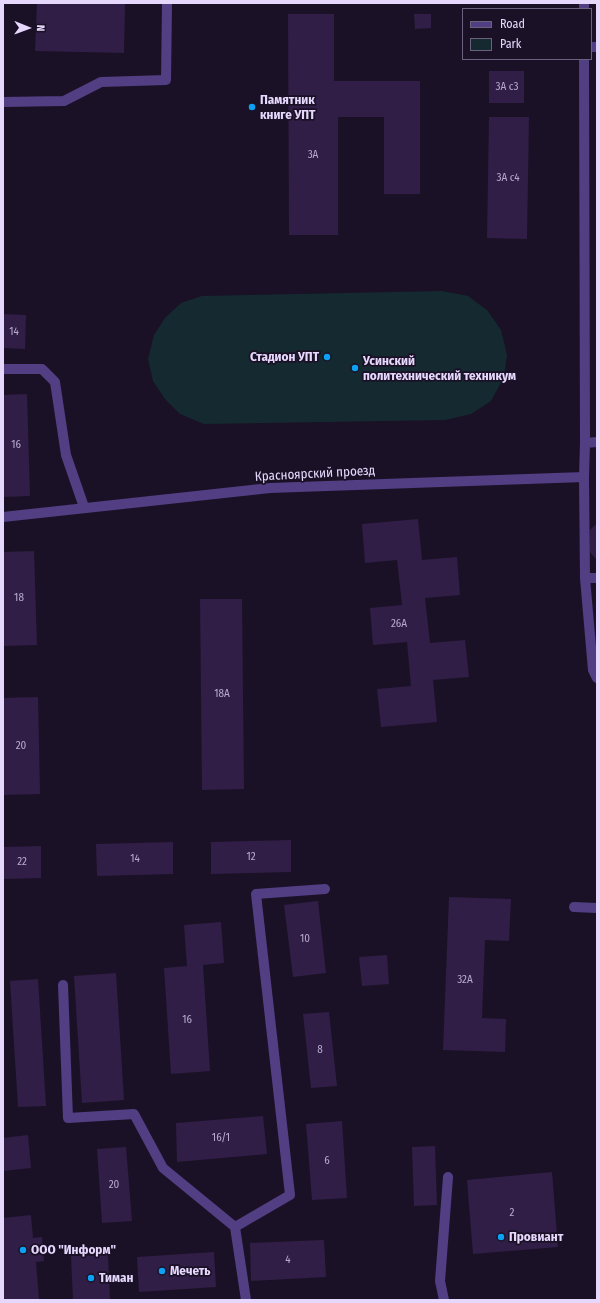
<!DOCTYPE html>
<meta charset="utf-8">
<style>
body{margin:0}
#map{position:relative;width:600px;height:1303px;overflow:hidden;background:#1a1126;font-family:"Fira Sans Condensed",sans-serif}
canvas{display:block}
.frame{position:absolute;inset:0;border:4px solid #e6d8fd;pointer-events:none}
.legend{position:absolute;left:462px;top:8px;width:130px;height:52px;box-sizing:border-box;background:#1a1126;border:1px solid #6c617c;margin:0;padding:5px 7px;list-style:none;font-size:12px;color:#e6d8fd}
.legend li{display:flex;align-items:center;gap:8px;height:20px}
.legend b{width:20px;border:1px solid #6c617c}
.north{position:absolute;left:8px;top:8px;width:40px;height:40px;-webkit-text-stroke:3px #1a1126;paint-order:stroke;rotate:91deg;font-size:11px;font-weight:700;line-height:16px;text-align:center;color:#e6d8fd}
.north::after{content:'';display:block;margin:auto;width:14px;height:18px;background:#e6d8fd;clip-path:polygon(50% 0,100% 100%,50% 72%,0 100%)}
</style>
<div id="map">
<canvas width="600" height="1303"></canvas>
<div class="frame"></div>
<ul class="legend">
<li><b style="height:5px;background:#523e83"></b>Road</li>
<li><b style="height:11px;background:#142a30"></b>Park</li>
</ul>
<div class="north">N</div>
</div>
<script>
const ctx = document.querySelector('canvas').getContext('2d');
ctx.lineJoin = 'round';
function paint(path, color) {
  ctx.fillStyle = color;
  ctx.fill(path, 'evenodd');
}
function toPath(rows) {
  const path = new Path2D();
  for (const r of rows) {
    path.moveTo(r[0], r[1]);
    for (let i = 2; i < r.length; i += 2) path.lineTo(r[i], r[i + 1]);
  }
  return path;
}
function trace(path, color, width, dash) {
  ctx.strokeStyle = color;
  ctx.lineWidth = width;
  ctx.lineCap = dash ? 'butt' : 'round';
  ctx.setLineDash(dash || []);
  ctx.stroke(path);
}
function drawText(font, color, halo, rows, align = 'center') {
  ctx.font = font + ' "Fira Sans Condensed",sans-serif';
  ctx.lineWidth = 3.5;
  ctx.setLineDash([]);
  ctx.textBaseline = 'middle';
  ctx.strokeStyle = halo;
  ctx.fillStyle = color;
  for (const [text, x, y, turn = 0] of rows) {
    ctx.save();
    ctx.translate(x, y);
    ctx.rotate((+turn || 0) * Math.PI / 180);
    ctx.textAlign = isNaN(turn) ? turn : align;
    if (halo) ctx.strokeText(text, 0, 0);
    ctx.fillText(text, 0, 0);
    ctx.restore();
  }
}
const green = toPath([
 [442,291,468,296,487,310,501,330,507,355,504,377,491,401,471,414,445,420,204,424,180,414,165,399,153,381,148,359,154,335,165,318,181,303,202,296]
]);
const building = toPath([
 [37,3,125,3,124,53,35,51],
 [288,14,334,14,334,81,420,81,420,194,384,194,384,117,338,117,338,235,289,235],
 [414,14,431,14,431,28,415,29],
 [489,71,524,71,524,103,489,103],
 [489,117,529,117,527,239,487,238],
 [3,314,26,315,25,349,3,348],
 [27,394,30,496,3,497,3,395],
 [418,519,422,560,457,557,460,595,425,598,430,643,465,640,469,677,433,680,437,722,381,727,377,689,411,686,407,642,373,645,370,608,402,605,397,560,365,563,362,524],
 [597,523,597,558,595,558,589,551,590,530],
 [34,551,37,645,3,646,3,552],
 [200,599,242,599,244,789,202,790],
 [38,697,40,794,3,795,3,698],
 [291,840,291,872,211,874,211,842],
 [173,842,173,874,97,876,96,844],
 [41,846,41,878,3,879,3,847],
 [449,897,511,899,509,941,485,940,482,1018,506,1019,505,1052,443,1050],
 [318,901,326,973,293,977,284,905],
 [221,922,224,963,203,965,210,1071,171,1074,164,968,187,966,184,925],
 [387,955,389,984,362,986,359,957],
 [116,973,124,1100,82,1103,74,976],
 [38,979,46,1106,18,1107,10,981],
 [329,1012,337,1086,311,1088,303,1014],
 [263,1116,267,1154,177,1162,176,1123],
 [342,1121,347,1198,312,1200,306,1124],
 [28,1135,31,1168,3,1171,3,1138],
 [435,1146,437,1205,414,1206,412,1147],
 [126,1147,132,1221,102,1223,97,1149],
 [552,1172,558,1247,473,1254,467,1180],
 [31,1215,33,1238,42,1237,44,1261,36,1262,39,1300,3,1300,3,1218],
 [324,1240,326,1277,251,1281,250,1243],
 [214,1252,216,1287,139,1292,137,1257],
 [108,1255,110,1300,73,1300,71,1256]
]);
const minor = toPath([
 [584,9,584,3],
 [591,47,597,47],
 [584,59,585,443],
 [3,102,64,101,101,82,166,80,167,3],
 [3,369,42,369,55,382,66,455,84,507],
 [584,477,585,578,593,670,597,678],
 [3,517,270,488,584,477,585,443,597,442],
 [585,578,597,578],
 [574,907,597,908],
 [63,985,68,1118,134,1114,163,1168,235,1227],
 [246,1300,235,1227,290,1195,256,894,325,889],
 [444,1300,440,1281,448,1177]
]);
const markers = [
 [252,107,4,"#0da1f4"],
 [327,357,4,"#0da1f4"],
 [355,368,4,"#0da1f4"],
 [501,1237,4,"#0da1f4"],
 [23,1250,4,"#0da1f4"],
 [162,1271,4,"#0da1f4"],
 [91,1278,4,"#0da1f4"]
];
const numberNames = [
 ["3А с3",507,87],
 ["3А",313,155],
 ["3А с4",508,178],
 ["14",14,332],
 ["16",16,445],
 ["18",19,598],
 ["26А",399,624],
 ["18А",222,694],
 ["20",21,746],
 ["12",251,857],
 ["14",135,859],
 ["22",22,862],
 ["10",305,939],
 ["32А",465,980],
 ["16",187,1020],
 ["8",320,1050],
 ["16/1",221,1138],
 ["6",327,1161],
 ["20",114,1185],
 ["2",512,1213],
 ["4",288,1260]
];
const poiNames = [
 ["Памятник",260,100],
 ["книге УПТ",260,115],
 ["Стадион УПТ",319,357,"right"],
 ["Усинский",363,361],
 ["политехнический техникум",363,376],
 ["Провиант",509,1237],
 ["ООО \"Информ\"",31,1250],
 ["Мечеть",170,1271],
 ["Тиман",99,1278]
];
const streetNames = [
 ["Красноярский проезд",315,474,-3]
];
paint(green, '#142a30');
paint(building, '#301e46');
trace(minor, '#523e83', 10);
for (const [x, y, r, color] of markers) {
  const dot = new Path2D();
  dot.arc(x, y, r, 0, 2 * Math.PI);
  ctx.fillStyle = color;
  ctx.fill(dot);
  trace(dot, '#1a1126', 1.5);
}
drawText('11px', '#b8aacf', null, numberNames);
drawText('bold 13px', '#e6d8fd', '#1a1126', poiNames, 'left');
drawText('13px', '#e6d8fd', '#1a1126', streetNames);
</script>
